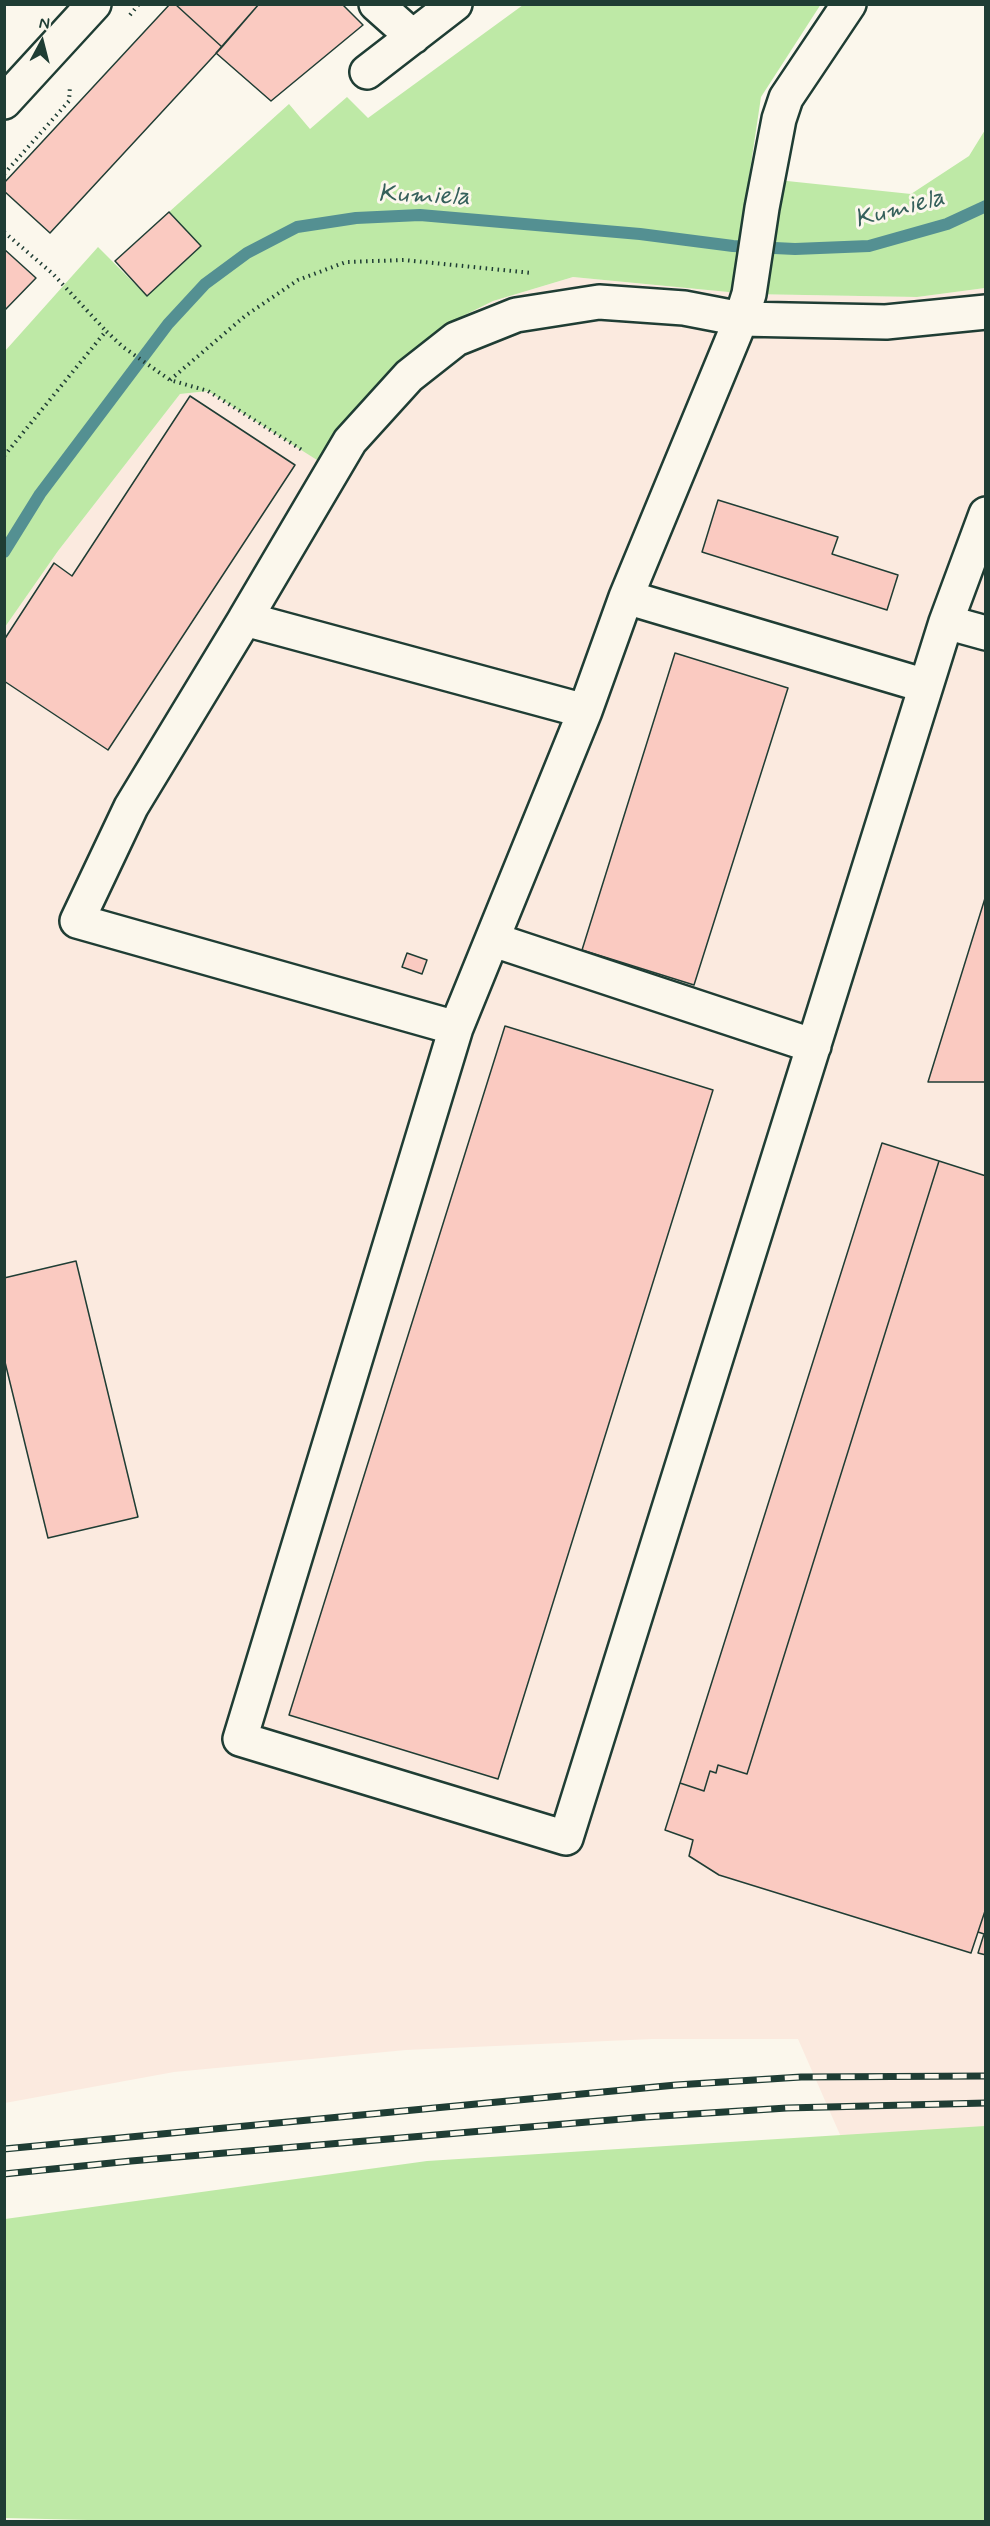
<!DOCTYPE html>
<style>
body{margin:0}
#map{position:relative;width:990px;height:2526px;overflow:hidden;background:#fbf7ec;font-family:Mynerve,sans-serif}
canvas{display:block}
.frame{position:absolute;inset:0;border:6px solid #1f3d34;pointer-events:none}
.north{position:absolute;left:12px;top:12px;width:60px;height:60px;-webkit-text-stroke:4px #fbf7ec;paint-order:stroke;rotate:7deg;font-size:16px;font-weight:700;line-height:24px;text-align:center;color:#1f3d34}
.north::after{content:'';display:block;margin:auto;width:21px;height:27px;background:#1f3d34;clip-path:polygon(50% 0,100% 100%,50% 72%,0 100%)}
</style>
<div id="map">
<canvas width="990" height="2526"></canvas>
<div class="frame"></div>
<div class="north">N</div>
</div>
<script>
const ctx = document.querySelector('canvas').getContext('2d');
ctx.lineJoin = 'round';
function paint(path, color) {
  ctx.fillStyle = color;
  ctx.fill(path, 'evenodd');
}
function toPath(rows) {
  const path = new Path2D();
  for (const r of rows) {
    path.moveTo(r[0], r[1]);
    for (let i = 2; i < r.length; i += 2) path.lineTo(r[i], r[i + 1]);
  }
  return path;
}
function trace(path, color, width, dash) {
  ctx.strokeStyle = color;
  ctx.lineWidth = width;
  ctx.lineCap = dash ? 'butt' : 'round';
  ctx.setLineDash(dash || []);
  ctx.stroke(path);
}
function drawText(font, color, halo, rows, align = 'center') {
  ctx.font = font + ' Mynerve,sans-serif';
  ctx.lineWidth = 6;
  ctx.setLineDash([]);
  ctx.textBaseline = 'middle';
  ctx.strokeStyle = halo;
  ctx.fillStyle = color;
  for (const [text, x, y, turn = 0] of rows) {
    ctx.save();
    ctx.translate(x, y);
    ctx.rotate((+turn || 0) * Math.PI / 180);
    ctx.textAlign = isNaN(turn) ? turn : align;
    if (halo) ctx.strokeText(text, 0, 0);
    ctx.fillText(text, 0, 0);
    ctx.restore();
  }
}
const built = toPath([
 [573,277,749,294,917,297,985,288,985,2191,852,2162,798,2039,652,2039,406,2050,174,2072,5,2103,5,627,58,551,180,394,208,391,317,459,390,369,447,324,493,301]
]);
const green = toPath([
 [821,4,761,97,749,177,911,194,969,156,985,130,985,288,917,297,749,294,573,277,493,301,447,324,390,369,317,460,208,391,180,394,58,551,5,627,5,351,98,247,147,296,201,246,169,212,289,104,310,129,347,97,368,118,523,5],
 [985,2126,985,2521,170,2522,5,2518,5,2219,427,2161]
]);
const stream = toPath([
 [4,552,40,494,168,324,205,284,247,253,297,227,356,218,420,215,640,234,733,246,795,249,869,246,947,224,986,206]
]);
const building = toPath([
 [170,4,175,4,222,47,50,233,4,191,4,183,170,4],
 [175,4,259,4,222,47,175,4],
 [259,4,342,4,363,25,271,101,216,53,259,4],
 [169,212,201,246,147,296,115,261,169,212],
 [4,249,36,278,4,311,4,249],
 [190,396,295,465,108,750,4,681,4,640,54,563,72,576,190,396],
 [718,500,838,537,832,554,898,575,887,610,702,552,718,500],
 [675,653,788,688,694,985,582,950,675,653],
 [986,895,986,1082,928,1082,986,895],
 [407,953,427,960,422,974,402,967,407,953],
 [505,1026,713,1090,498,1779,289,1715,505,1026],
 [882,1143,939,1161,747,1774,718,1765,716,1773,710,1771,704,1791,680,1783,882,1143],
 [939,1161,986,1176,986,1908,971,1953,719,1875,689,1856,693,1840,665,1830,680,1783,704,1791,710,1771,716,1773,718,1765,747,1774,939,1161],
 [76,1261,138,1517,48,1538,4,1358,4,1278,76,1261],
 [986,1908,986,1955,978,1953,984,1934,978,1932,986,1908]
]);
const path = toPath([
 [130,15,139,4],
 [4,174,69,101,70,86],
 [4,232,53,274,106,331],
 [170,380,245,316,298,280,346,262,404,260,532,273],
 [4,456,106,331,123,347,170,380,208,391,302,450]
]);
const minor = toPath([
 [376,4,413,37],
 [849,4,786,98,779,119,762,208,749,294,741,319,886,322,986,312],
 [367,72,455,4],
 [4,102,94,4],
 [599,302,684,308,741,319,626,597,585,711,245,619,350,441,409,376,456,339,516,315,599,302],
 [986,514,946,622,986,633],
 [626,597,926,686],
 [245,619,131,807,77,921,456,1028],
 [585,711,456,1028,240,1739,566,1838,946,622],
 [494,940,814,1046]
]);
const rail = toPath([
 [4,2149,676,2085,801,2077,986,2076],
 [4,2174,131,2161,646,2117,787,2108,986,2103]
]);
const waterNames = [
 ["Kumiela",424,197,2],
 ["Kumiela",900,210,-15]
];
paint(built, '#fbeadf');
paint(green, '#bee9a6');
trace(stream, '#549092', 12);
paint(building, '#facac1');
trace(building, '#1f3d34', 1.5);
trace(minor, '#1f3d34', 38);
trace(path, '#1f3d34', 4, [1.5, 4.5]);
trace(minor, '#fbf7ec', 33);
trace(rail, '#1f3d34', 7);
trace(rail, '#fbf7ec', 4.5, [14]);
drawText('italic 26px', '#35605b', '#fbf7ec', waterNames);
</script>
